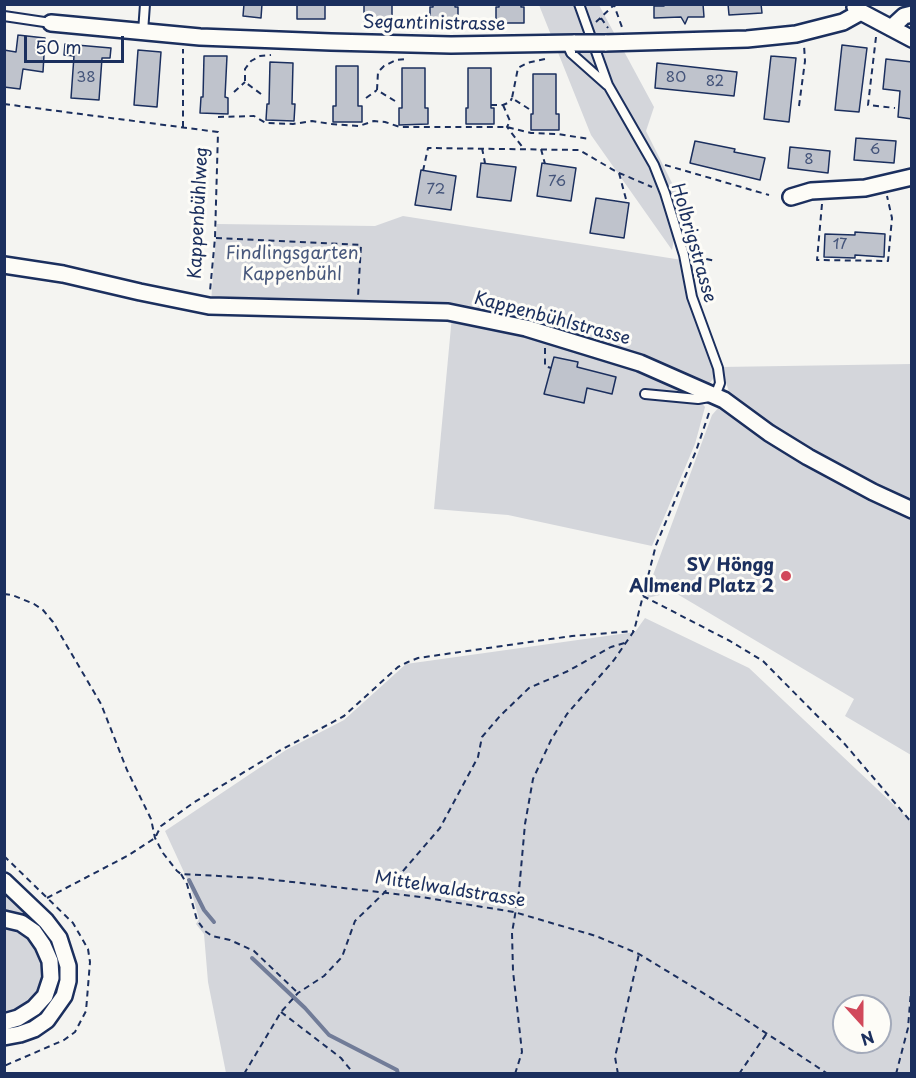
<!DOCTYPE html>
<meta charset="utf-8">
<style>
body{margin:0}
#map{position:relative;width:916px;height:1078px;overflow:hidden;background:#f4f4f1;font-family:"Playpen Sans",sans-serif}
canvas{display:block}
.frame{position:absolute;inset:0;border:6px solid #1b2f5e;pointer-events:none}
.north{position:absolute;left:832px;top:994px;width:60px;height:60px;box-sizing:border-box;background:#fdfcf7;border:2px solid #a3aaba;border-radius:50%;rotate:159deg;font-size:16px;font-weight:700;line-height:24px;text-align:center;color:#1b2f5e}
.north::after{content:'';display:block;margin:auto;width:21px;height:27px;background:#d1495b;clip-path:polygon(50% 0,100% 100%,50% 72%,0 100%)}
.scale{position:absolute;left:24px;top:36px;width:100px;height:27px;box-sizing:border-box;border:3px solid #1b2f5e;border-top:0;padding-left:8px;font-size:18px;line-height:21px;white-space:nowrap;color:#1b2f5e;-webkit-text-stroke:4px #fdfcf7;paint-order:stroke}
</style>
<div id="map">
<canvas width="916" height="1078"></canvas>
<div class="frame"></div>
<div class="north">N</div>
<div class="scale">50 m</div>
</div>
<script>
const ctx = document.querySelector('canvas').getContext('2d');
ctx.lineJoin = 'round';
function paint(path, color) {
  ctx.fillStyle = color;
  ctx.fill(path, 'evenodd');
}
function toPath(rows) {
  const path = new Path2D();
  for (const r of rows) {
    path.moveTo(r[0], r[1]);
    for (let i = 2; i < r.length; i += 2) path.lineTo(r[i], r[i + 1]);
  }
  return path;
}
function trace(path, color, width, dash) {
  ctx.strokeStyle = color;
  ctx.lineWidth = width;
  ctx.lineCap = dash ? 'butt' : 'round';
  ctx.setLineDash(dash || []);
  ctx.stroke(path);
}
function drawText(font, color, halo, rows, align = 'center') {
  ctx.font = font + ' "Playpen Sans",sans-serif';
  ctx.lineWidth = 6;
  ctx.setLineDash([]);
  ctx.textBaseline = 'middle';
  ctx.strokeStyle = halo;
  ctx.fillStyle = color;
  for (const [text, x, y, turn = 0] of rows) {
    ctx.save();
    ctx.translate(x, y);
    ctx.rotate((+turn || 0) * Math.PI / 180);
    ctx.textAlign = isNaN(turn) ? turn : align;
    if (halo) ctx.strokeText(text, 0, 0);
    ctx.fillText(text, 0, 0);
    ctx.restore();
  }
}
const green = toPath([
 [539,5,599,5,654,107,646,131,681,201,672,250,591,135],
 [403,216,682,260,693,313,715,372,713,379,709,384,702,387,487,314,211,302,217,224,375,226],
 [452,316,540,337,630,364,689,388,705,407,695,444,652,546,508,515,434,509],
 [911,364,911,508,838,471,732,401,721,367],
 [719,407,727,409,911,514,911,755,845,716,854,699,657,582,652,588,660,595,647,598,649,586,712,415],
 [645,618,749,668,911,821,911,1073,226,1073,208,982,204,934,196,924,199,919,189,883,165,831,286,750,344,720,406,664,635,632],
 [844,1006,880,1006,880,1042,844,1042],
 [4,890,41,924,52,941,50,941,43,931,5,914],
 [5,926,14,927,27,933,43,956,44,971,42,985,35,997,27,1005,5,1014]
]);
const stream = toPath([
 [189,880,204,910,214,922],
 [252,958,305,1008,329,1035,397,1070,398,1074]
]);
const building = toPath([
 [244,4,262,4,261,18,243,16,244,4],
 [297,4,325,4,325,19,297,19,297,4],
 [364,4,392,5,392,21,364,21,364,4],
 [433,4,455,4,455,7,458,7,458,22,430,23,430,7,433,7,433,4],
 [499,4,521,4,521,7,524,7,524,23,496,23,496,7,499,7,499,4],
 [664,4,703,4,704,17,688,17,685,24,681,17,654,18,654,6,664,6,664,4],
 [728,4,761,4,762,13,729,15,728,4],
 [18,35,45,38,43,72,23,69,20,89,4,87,4,50,16,52,18,35],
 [65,44,111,48,110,58,102,58,99,100,71,98,74,56,64,55,65,44],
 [842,45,867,48,859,112,835,110,842,45],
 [138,50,161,52,157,107,134,105,138,50],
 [204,56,227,56,225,97,228,98,228,114,200,113,201,97,203,97,204,56],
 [771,56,796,58,789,122,764,119,771,56],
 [886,59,912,62,912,119,898,117,900,91,883,89,886,59],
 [270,62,293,63,292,104,295,104,294,121,266,120,267,104,269,104,270,62],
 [657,63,737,72,734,96,655,88,657,63],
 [336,66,358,66,358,106,362,106,362,122,333,122,333,106,336,106,336,66],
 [402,68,425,68,425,108,428,108,428,124,399,125,399,108,402,108,402,68],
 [468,68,491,68,491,108,494,108,494,124,466,124,466,108,468,108,468,68],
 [533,74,556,74,556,114,559,114,559,130,531,130,531,114,533,114,533,74],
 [856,138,896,141,894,163,854,160,856,138],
 [695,141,735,149,734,152,765,158,760,180,690,163,695,141],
 [790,147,830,151,828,173,788,168,790,147],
 [481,163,516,167,511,201,477,197,481,163],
 [542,163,576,168,571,201,537,196,542,163],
 [421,170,456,176,451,210,415,205,421,170],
 [596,198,629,203,624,238,590,233,596,198],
 [855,232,885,234,884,257,855,255,855,258,824,257,825,234,855,235,855,232],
 [554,357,578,362,577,367,616,377,612,394,587,388,584,403,544,394,554,357]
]);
const path = toPath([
 [601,18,608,28],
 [596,22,614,5,623,30],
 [876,37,868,105,895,108],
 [234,92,245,82],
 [261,94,245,82,245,69,251,61,260,56,271,55],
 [366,98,377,90],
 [395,101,377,90,378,72,384,66,396,60,407,59],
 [4,104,218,132,215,238,210,291],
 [491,105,503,105,510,102,512,98],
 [503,105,510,121,507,127,524,149],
 [799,106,805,61,804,45],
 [529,109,512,98,518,68,527,63,545,59],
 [218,117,254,116,266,123,293,124,312,121,331,124,359,126,374,121,385,122,400,127,507,127,531,133,558,134,589,139],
 [183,127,183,49],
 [482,148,485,163],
 [541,149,545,164],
 [665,165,769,195],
 [423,171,428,148,579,150,617,172,652,187],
 [619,173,627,203],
 [822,204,817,260,888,261,892,218,887,196],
 [216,238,361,245,358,297],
 [696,257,716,261],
 [545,348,545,366,551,368],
 [4,594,12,595,34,604,43,610,53,622,101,704,127,770,151,819,155,838,163,853,177,871,181,874,258,878,421,897,514,912,596,936,639,954,731,1010,828,1074],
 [643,596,730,641,763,661,843,742,912,823],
 [4,856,73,923,88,949,90,962,86,1011,75,1032,64,1040,4,1066],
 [181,874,187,884,197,920,205,931,212,936,230,940,254,951,298,993],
 [47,898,129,855,155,838,161,826,193,803,279,751,344,716,398,667,408,662,418,658,572,636,634,631],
 [281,1012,341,1058,354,1074],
 [244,1074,281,1012,298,993,324,976,342,957,355,921,384,893,440,828,478,757,482,737,500,716,529,688,568,671,611,647,628,642],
 [515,1074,522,1052,513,971,512,933,519,891,525,824,533,779,551,740,567,714,614,660,634,631,656,545,696,451,710,410],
 [618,1074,615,1057,639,954],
 [739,1074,767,1033],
 [896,1074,908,1028,912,978]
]);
const lane = toPath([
 [579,4,608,85,654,165,665,193,684,255,692,297,718,368,720,383,715,396,698,399,645,394],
 [4,16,51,23],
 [143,32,145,4],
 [567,44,571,53,607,85]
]);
const street = toPath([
 [855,7,861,12,912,39],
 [51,23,200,37,331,42,451,45,575,43],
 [891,28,904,16,912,14],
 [605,43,747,39,796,34,843,22,861,12],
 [791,197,811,191,865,188,912,177],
 [4,265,63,274,140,292,209,306,448,312,526,328,640,363,724,400,769,433,808,457,873,492,912,510],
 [4,881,46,921,59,938,68,966,68,981,64,996,47,1020,34,1029,20,1034,4,1037],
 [4,919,21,923,34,932,43,945,50,961,51,978,45,996,34,1008,18,1018,4,1022]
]);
const streetBridge = toPath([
 [575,43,605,43]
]);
const markers = [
 [786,576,6,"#d1495b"]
];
const numberNames = [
 ["38",86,78],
 ["80",676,78],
 ["82",715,82],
 ["6",875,150],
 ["8",809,160],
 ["76",557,182],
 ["72",436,190],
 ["17",840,245]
];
const streetNames = [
 ["Segantinistrasse",434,24,1],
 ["Kappenbühlweg",199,213,-87],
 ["Holbrigstrasse",693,243,74],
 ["Kappenbühlstrasse",552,319,15],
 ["Mittelwaldstrasse",450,890,9]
];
const parkNames = [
 ["Findlingsgarten",292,254],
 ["Kappenbühl",292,275]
];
const poiNames = [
 ["SV Höngg",774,566],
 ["Allmend Platz 2",774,587]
];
paint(green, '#d4d6db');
trace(stream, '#717c98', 4);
paint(building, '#bfc3cc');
trace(building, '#1b2f5e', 1.5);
trace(lane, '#1b2f5e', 12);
trace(street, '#1b2f5e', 20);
trace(path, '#1b2f5e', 2, [6, 4.5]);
trace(lane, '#fdfcf7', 8);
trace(street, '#fdfcf7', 15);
trace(streetBridge, '#1b2f5e', 20, []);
trace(streetBridge, '#fdfcf7', 15);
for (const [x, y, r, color] of markers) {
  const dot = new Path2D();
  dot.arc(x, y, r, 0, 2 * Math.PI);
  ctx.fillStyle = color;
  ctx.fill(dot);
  trace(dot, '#fdfcf7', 2);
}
drawText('15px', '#44547a', null, numberNames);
drawText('18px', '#1b2f5e', '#fdfcf7', streetNames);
drawText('18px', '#49597d', '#fdfcf7', parkNames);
drawText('bold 18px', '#1b2f5e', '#fdfcf7', poiNames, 'right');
</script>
